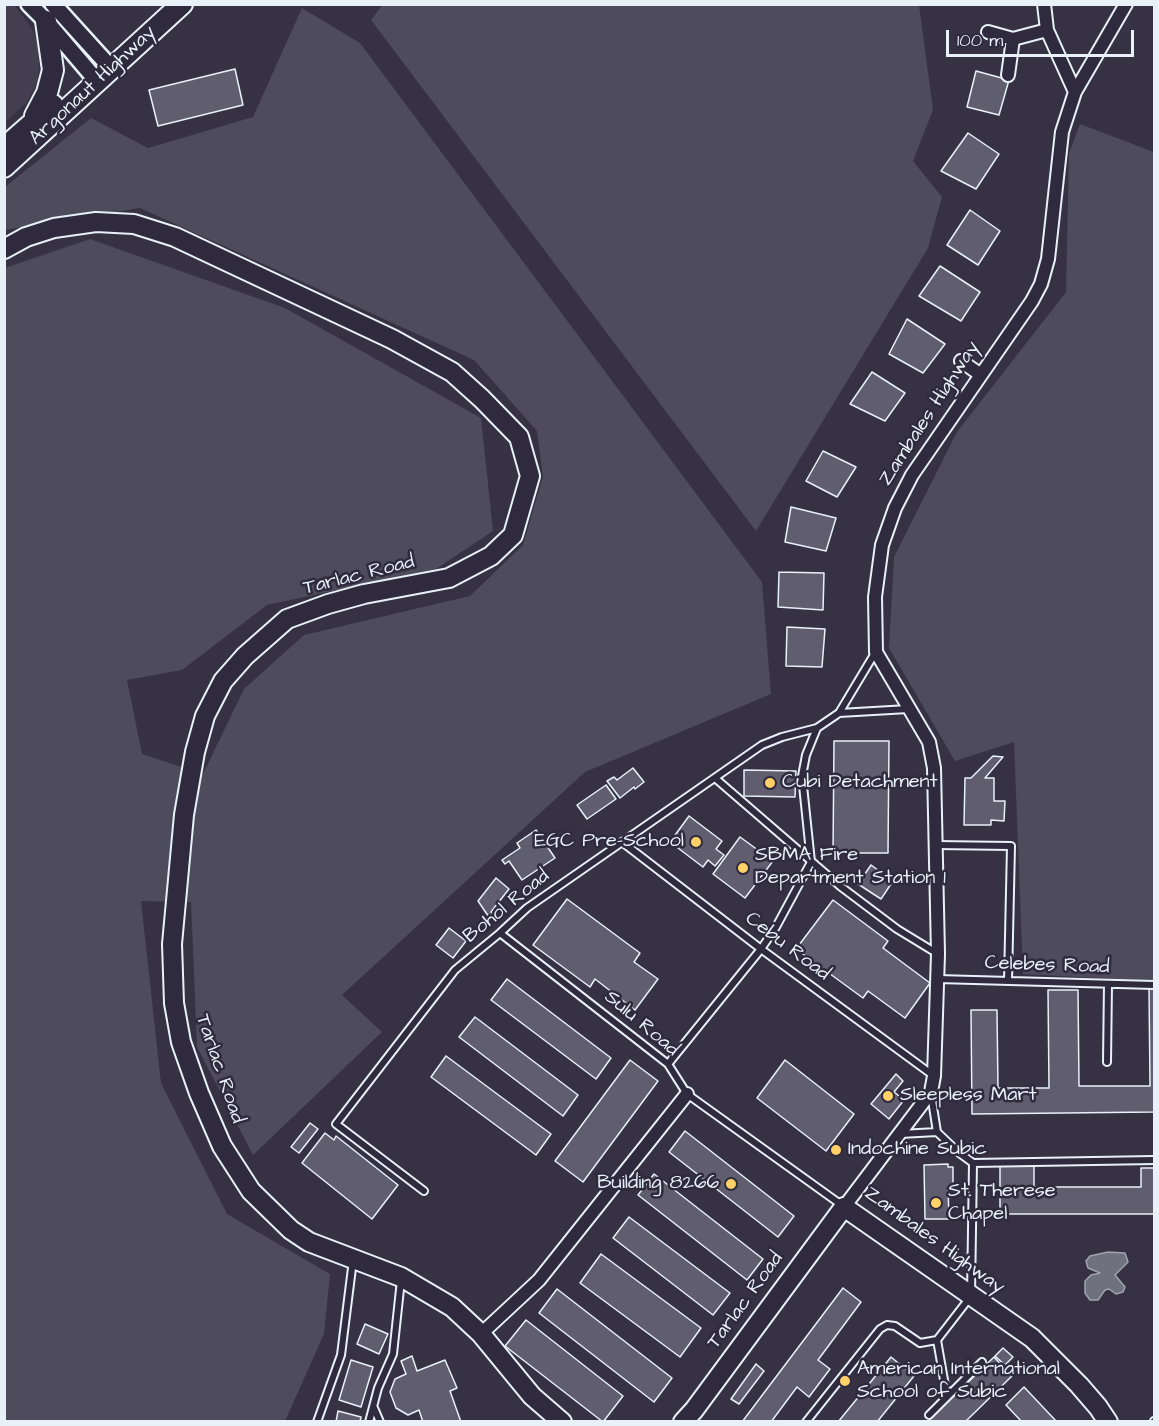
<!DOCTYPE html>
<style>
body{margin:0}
#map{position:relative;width:1159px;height:1426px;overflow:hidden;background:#363244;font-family:"Architects Daughter",sans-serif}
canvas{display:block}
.frame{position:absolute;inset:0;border:6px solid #e8f1f8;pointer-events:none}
.scale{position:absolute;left:946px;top:30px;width:188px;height:27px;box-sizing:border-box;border:3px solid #e8f1f8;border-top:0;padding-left:8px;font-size:18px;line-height:21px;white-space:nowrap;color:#e8f1f8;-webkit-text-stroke:4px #2f2a3d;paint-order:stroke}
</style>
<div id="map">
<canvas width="1159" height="1426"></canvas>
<div class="frame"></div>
<div class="scale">100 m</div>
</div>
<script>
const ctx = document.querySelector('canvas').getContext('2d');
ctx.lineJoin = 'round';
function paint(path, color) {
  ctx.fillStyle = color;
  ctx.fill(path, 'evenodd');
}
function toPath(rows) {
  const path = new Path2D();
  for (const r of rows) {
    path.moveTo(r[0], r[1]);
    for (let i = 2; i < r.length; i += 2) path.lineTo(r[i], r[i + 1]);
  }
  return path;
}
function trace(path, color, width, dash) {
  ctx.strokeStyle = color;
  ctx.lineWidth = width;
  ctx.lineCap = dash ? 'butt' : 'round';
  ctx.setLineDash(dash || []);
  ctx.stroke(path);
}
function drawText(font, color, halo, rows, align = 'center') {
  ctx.font = font + ' "Architects Daughter",sans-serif';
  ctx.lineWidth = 5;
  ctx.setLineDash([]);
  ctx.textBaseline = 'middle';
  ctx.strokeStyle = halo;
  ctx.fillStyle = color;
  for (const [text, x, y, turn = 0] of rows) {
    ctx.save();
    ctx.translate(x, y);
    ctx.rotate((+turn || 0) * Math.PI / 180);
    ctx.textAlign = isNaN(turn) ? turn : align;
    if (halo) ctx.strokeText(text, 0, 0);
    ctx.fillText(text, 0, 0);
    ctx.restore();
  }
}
const built = toPath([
 [5,4,14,5,33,30,38,46,39,68,37,83,27,102,5,123]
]);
const green = toPath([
 [383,4,919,5,933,110,913,161,942,197,928,248,756,531,371,20],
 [302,8,360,43,762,582,771,694,585,772,342,995,382,1032,253,1155,197,1047,191,902,141,901,161,1083,227,1214,330,1274,324,1334,285,1421,5,1421,5,268,90,239,285,308,481,418,493,531,436,569,267,605,182,670,127,680,142,754,203,774,244,689,304,635,470,596,523,545,543,476,537,431,474,360,140,208,5,230,5,187,91,118,148,148,253,117],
 [1080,124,1154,152,1154,981,1023,974,1014,742,955,761,889,648,894,557,957,432,1066,292,1069,153]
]);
const water = toPath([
 [1108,1252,1125,1253,1128,1262,1115,1275,1125,1287,1123,1292,1116,1294,1109,1289,1105,1290,1098,1300,1090,1300,1085,1293,1085,1281,1091,1275,1100,1273,1088,1268,1086,1261,1090,1256,1108,1252]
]);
const building = toPath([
 [235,69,243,105,158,126,149,90,235,69],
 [976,71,1009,80,999,115,967,107,976,71],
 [968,133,999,154,976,189,941,171,968,133],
 [970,210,1000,231,978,265,947,245,970,210],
 [940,266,980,292,961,321,919,296,940,266],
 [907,319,945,344,923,373,889,354,907,319],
 [872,372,905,393,885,421,850,404,872,372],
 [823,451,856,467,837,497,806,481,823,451],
 [791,507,836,518,826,551,785,542,791,507],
 [779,572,824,573,823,610,778,607,779,572],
 [787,627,825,629,822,667,786,666,787,627],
 [834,741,889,741,888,853,833,853,834,741],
 [993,756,1003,757,985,778,994,778,994,801,1005,801,1004,821,991,820,991,825,964,825,965,778,971,778,993,756],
 [633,768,644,782,635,789,634,787,620,798,607,781,614,777,617,780,633,768],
 [744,770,796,771,795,797,744,796,744,770],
 [606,785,616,799,587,819,577,805,606,785],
 [689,816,722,841,716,849,724,855,715,866,708,860,703,867,670,842,689,816],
 [536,830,555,858,522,880,509,861,505,864,502,860,520,848,517,843,536,830],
 [740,837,773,861,745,898,713,874,740,837],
 [871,865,893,881,881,899,858,884,871,865],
 [496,878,509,889,491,912,495,915,491,920,478,901,496,878],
 [567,899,640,953,634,962,658,979,635,1010,595,979,590,987,533,945,567,899],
 [833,900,888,941,883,948,930,983,905,1018,868,991,863,998,796,949,833,900],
 [449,928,466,941,453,958,436,945,449,928],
 [507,979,611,1058,596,1079,491,1000,507,979],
 [1149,987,1154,987,1154,1112,972,1114,971,1010,997,1010,998,1088,1049,1088,1048,990,1078,990,1079,1086,1150,1086,1149,987],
 [475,1017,578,1095,563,1116,459,1037,475,1017],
 [446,1056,551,1134,536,1155,431,1077,446,1056],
 [630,1060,658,1081,583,1182,555,1161,630,1060],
 [785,1060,854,1114,826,1151,757,1098,785,1060],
 [896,1074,903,1081,894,1092,904,1100,889,1119,871,1104,896,1074],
 [310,1123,318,1129,299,1153,291,1147,310,1123],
 [685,1131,794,1216,778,1237,669,1152,685,1131],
 [325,1133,334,1140,336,1136,398,1185,372,1219,302,1163,325,1133],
 [948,1164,948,1167,953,1167,953,1186,948,1186,949,1219,925,1219,924,1165,948,1164],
 [1000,1166,1034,1166,1034,1187,1141,1187,1141,1168,1154,1168,1154,1214,1000,1214,1000,1166],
 [654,1174,763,1259,747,1280,638,1195,654,1174],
 [629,1217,730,1293,713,1315,613,1238,629,1217],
 [601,1254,701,1328,680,1357,580,1283,601,1254],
 [843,1288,861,1302,818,1360,830,1369,809,1397,797,1387,771,1422,742,1422,843,1288],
 [557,1289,672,1378,654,1402,539,1313,557,1289],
 [526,1320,623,1396,603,1422,505,1346,526,1320],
 [365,1324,388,1334,379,1354,357,1344,365,1324],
 [1003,1348,1013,1357,1005,1365,995,1356,1003,1348],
 [412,1356,417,1371,445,1360,457,1388,450,1391,461,1422,423,1422,419,1410,408,1415,396,1408,390,1392,395,1379,406,1374,401,1361,412,1356],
 [891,1357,914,1376,877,1422,838,1422,891,1357],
 [994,1357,1012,1376,965,1422,927,1422,994,1357],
 [351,1360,373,1367,361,1407,339,1400,351,1360],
 [756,1364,764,1371,739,1404,731,1399,756,1364],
 [1024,1387,1057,1422,1022,1422,1006,1405,1024,1387],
 [338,1411,361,1417,360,1422,336,1422,338,1411]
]);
const service = toPath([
 [839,713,875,653],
 [715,778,840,886,897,929,938,954],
 [622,842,761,949,934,1076],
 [936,845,1011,846,1008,981],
 [500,933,668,1064,687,1094,843,1206],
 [938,979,1154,985],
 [1107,1062,1108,984],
 [668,1064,761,949,776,927,811,862,802,776,806,755,817,728],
 [931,1094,937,1132],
 [900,1134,937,1132,958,1152,973,1163,1154,1160],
 [424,1191,336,1124,455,970,500,933,527,908,762,745,782,737,817,728,839,713,908,709],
 [937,1340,947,1397],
 [374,1408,380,1422],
 [929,1415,982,1362],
 [317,1422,341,1355,353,1260],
 [369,1422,378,1388,393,1354,401,1280],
 [806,1422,880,1329,887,1325,895,1326,920,1343,937,1340,971,1296,973,1163],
 [1154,1422,1154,1421]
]);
const minor = toPath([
 [1044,4,1047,30,1075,92],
 [988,32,1013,39,1047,30],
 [1008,75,1013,39],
 [961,361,981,375],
 [844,1207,931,1092,934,1076,938,954,934,768,929,742,876,652,875,597,882,545,895,508,912,475,1032,301,1041,284,1048,259,1062,132,1075,92,1126,4],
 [481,1334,539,1280,687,1094]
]);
const tertiary = toPath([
 [29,4,46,21,97,81],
 [53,4,111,68]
]);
const secondary = toPath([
 [4,249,26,237,54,228,96,222,134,224,175,237,392,339,452,372,482,399,519,437,530,476,513,535,491,556,449,578,364,594,328,604,287,619,245,656,223,681,205,716,195,752,184,815,172,944,174,1003,181,1042,199,1093,222,1146,251,1191,291,1230,309,1242,401,1277,452,1307,481,1334,532,1396,562,1422],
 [683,1422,694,1410,844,1207,1032,1338,1079,1385,1098,1407,1108,1422]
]);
const primary = toPath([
 [35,116,47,93,53,70,46,21],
 [4,148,53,105],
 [4,167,182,4]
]);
const markers = [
 [770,783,6,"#ffd166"],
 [696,842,6,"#ffd166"],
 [743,868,6,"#ffd166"],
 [888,1096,6,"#ffd166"],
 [836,1150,6,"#ffd166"],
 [731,1184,6,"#ffd166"],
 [936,1203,6,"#ffd166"],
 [845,1381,6,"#ffd166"]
];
const streetNames = [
 ["Argonaut Highway",93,86,-43],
 ["Zambales Highway",930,414,-57],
 ["Tarlac Road",359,576,-14],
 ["Bohol Road",507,907,-39],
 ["Cebu Road",787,947,37],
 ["Celebes Road",1047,966,2],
 ["Sulu Road",641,1024,40],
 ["Tarlac Road",219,1069,71],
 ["Zambales Highway",934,1241,36],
 ["Tarlac Road",746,1301,-54]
];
const poiNames = [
 ["Cubi Detachment",782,783],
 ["EGC Pre-School",684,842,"right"],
 ["SBMA Fire",755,856],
 ["Department Station 1",755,879],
 ["Sleepless Mart",900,1096],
 ["Indochine Subic",848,1150],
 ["Building 8266",719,1184,"right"],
 ["St. Therese",948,1192],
 ["Chapel",948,1215],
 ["American International",857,1370],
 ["School of Subic",857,1393]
];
paint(built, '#433f51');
paint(green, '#4d4b5c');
paint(water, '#70717f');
trace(water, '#a0a4af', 1.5);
paint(building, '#605e6e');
trace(building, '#e8f1f8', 1.5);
trace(service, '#e8f1f8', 10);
trace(minor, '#e8f1f8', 16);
trace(tertiary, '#e8f1f8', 20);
trace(secondary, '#e8f1f8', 22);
trace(primary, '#e8f1f8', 24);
trace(service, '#2f2a3d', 6);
trace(minor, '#2f2a3d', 12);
trace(tertiary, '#2f2a3d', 15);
trace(secondary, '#2f2a3d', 18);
trace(primary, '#2f2a3d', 20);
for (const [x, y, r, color] of markers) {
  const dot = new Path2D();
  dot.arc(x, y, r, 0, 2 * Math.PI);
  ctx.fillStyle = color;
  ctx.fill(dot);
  trace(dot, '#2f2a3d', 2);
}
drawText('20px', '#e8f1f8', '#2f2a3d', streetNames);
drawText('20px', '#e8f1f8', '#2f2a3d', poiNames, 'left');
</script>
